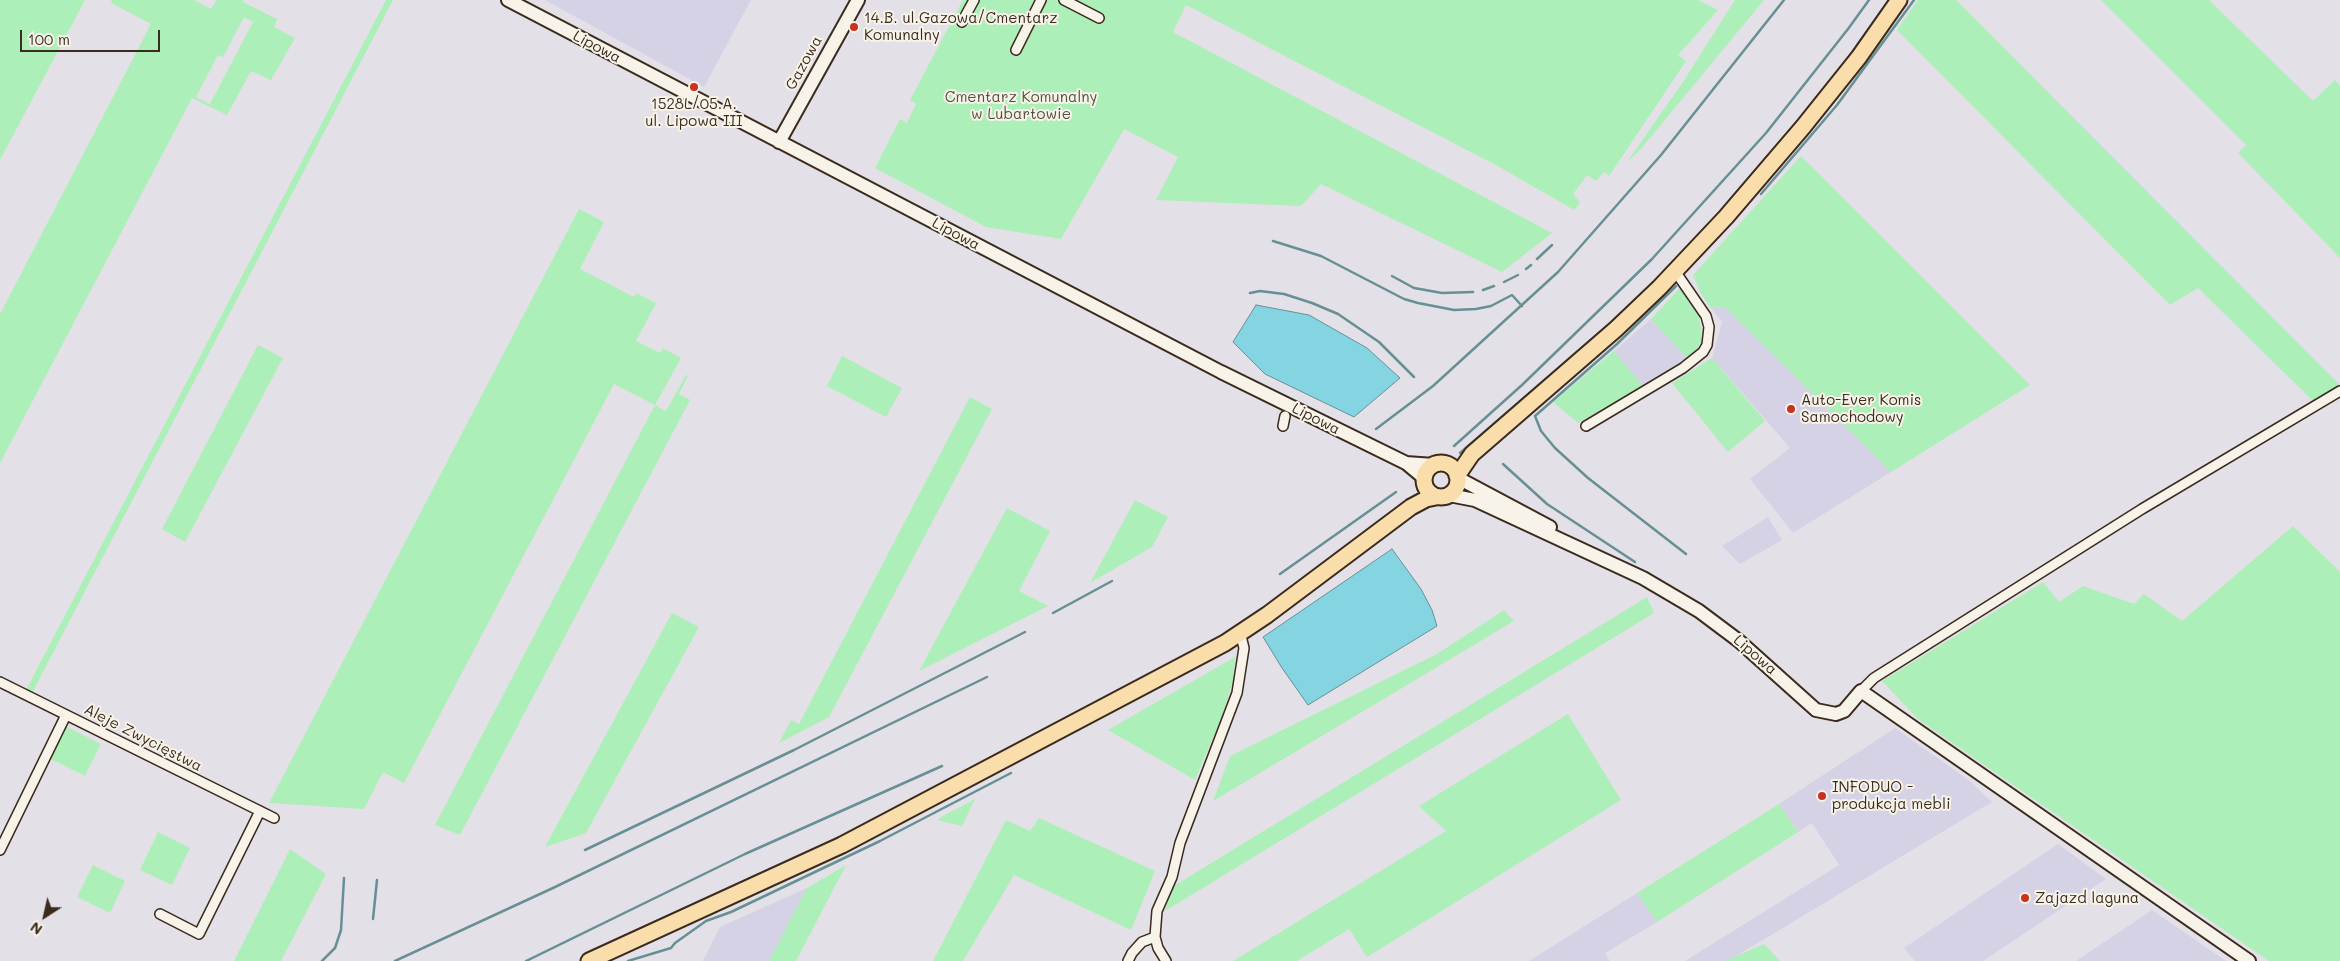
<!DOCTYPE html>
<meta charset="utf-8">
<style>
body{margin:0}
#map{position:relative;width:2340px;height:961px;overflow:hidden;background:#e4e0e7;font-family:Mali,sans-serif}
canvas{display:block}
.north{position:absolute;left:20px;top:891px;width:50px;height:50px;-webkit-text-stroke:4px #f7f3e8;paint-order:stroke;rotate:215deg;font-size:14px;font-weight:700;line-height:20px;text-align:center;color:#3b2a1e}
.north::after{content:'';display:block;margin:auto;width:18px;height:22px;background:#3b2a1e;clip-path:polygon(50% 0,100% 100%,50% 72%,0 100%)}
.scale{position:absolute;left:20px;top:30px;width:140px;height:22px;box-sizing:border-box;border:2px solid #3b2a1e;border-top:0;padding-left:6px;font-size:15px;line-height:18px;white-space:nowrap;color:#3b2a1e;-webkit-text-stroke:4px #f7f3e8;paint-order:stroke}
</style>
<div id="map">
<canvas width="2340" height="961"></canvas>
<div class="north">N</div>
<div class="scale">100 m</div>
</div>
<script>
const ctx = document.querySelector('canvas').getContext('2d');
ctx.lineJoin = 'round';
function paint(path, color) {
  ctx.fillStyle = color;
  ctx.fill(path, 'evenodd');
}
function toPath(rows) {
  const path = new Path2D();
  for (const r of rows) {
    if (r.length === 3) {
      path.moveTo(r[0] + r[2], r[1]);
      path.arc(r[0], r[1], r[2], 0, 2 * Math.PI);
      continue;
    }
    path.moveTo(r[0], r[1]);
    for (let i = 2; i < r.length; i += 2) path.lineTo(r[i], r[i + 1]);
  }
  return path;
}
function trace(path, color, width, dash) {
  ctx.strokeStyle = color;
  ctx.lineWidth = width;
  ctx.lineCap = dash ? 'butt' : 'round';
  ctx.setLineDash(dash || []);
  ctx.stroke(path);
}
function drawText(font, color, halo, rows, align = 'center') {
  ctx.font = font + ' Mali,sans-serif';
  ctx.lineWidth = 4;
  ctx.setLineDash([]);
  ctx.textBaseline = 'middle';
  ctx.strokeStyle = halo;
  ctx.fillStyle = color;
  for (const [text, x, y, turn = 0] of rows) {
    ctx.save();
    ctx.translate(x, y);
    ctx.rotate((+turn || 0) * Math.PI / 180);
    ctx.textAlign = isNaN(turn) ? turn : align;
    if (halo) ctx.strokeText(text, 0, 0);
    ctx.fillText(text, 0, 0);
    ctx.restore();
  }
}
const built = toPath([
 [545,0,751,0,704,87],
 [1710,307,1726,308,1891,472,1793,533,1750,479,1790,448,1712,358,1722,322],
 [1651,319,1688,359,1643,386,1614,351],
 [1768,517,1782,540,1740,564,1722,546],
 [1895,728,1970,781,1992,802,1728,961,1685,961,1839,865,1812,823,1798,832,1779,804],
 [2058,844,2106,879,1983,961,1915,961,1904,948],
 [807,888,769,961,703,961,720,927],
 [1637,893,1657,922,1605,953,1610,961,1529,961],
 [2152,910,2226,961,2076,961]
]);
const green = toPath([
 [0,0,85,0,0,160],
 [112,0,194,0,211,9,217,0,244,0,243,2,277,19,274,27,295,38,271,80,251,71,227,115,192,98,0,463,0,314,151,24,111,3],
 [244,17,253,22,210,104,196,97,218,55,223,57],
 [386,0,393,0,32,693,26,690],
 [963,0,1698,0,1718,10,1678,55,1686,61,1609,176,1604,172,1596,181,1587,175,1573,194,1580,203,1574,210,1496,165,1186,5,1173,32,1552,233,1502,272,1321,184,1301,206,1156,200,1178,157,1124,129,1061,239,986,227,875,168,900,119,907,123,916,104,910,100],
 [1735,0,1764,0,1640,150,1627,162,1683,82],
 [1918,0,1956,0,2340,385,2340,388,2313,401,2198,288,2170,305,1897,30],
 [2101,0,2209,0,2313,101,2335,80,2340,86,2340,258,2238,153,2246,145],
 [1801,156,2030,385,1891,472,1726,308,1710,307,1700,292,1693,275],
 [579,209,604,222,580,269,634,297,636,293,656,303,636,341,660,353,663,348,681,358,655,405,666,411,686,375,688,376,679,394,690,400,460,835,435,825,655,405,614,384,404,783,383,772,364,809,269,803],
 [1681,287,1698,314,1701,327,1701,342,1696,351,1688,359,1651,319],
 [258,345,283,358,185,542,162,529],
 [1614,351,1643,386,1578,423,1553,402],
 [842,356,902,388,886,417,827,386],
 [1712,358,1765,421,1728,452,1672,383],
 [970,397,992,409,829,717,779,743,791,720,799,724],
 [1135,500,1168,517,1152,547,1090,583],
 [1007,508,1050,531,1019,591,1048,606,919,671],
 [2293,526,2340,572,2340,961,2269,961,1919,720,1882,681,2043,582,2059,602,2083,586,2134,604,2144,594,2182,621],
 [1647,597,1654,613,1165,911,1172,887],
 [1504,610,1514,621,1213,801,1230,756,1437,654],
 [672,613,699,627,586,833,545,847],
 [1235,657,1233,681,1221,719,1195,780,1108,730],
 [1568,714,1621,800,1367,957,1349,929,1297,961,1233,961,1446,831,1419,806],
 [65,726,101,744,85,776,49,758],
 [975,799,962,826,937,820,943,816],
 [1779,804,1798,832,1657,922,1637,893],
 [1039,818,1155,871,1131,930,1014,875,963,961,933,961,1006,820,1030,831],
 [158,832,190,848,172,885,140,870],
 [290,849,326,874,281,961,234,961],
 [93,865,125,881,110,913,77,897],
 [846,865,796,961,769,961,807,888],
 [1764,944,1780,961,1725,961]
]);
const water = toPath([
 [1256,305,1309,315,1367,348,1400,378,1354,417,1265,374,1233,342,1256,305],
 [1392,549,1421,589,1432,610,1437,626,1308,705,1282,668,1263,637,1392,549]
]);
const stream = toPath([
 [1841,68,1889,0],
 [1761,194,1837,105,1914,0],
 [1730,200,1808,109],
 [1273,241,1321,256,1404,299,1418,303,1454,310,1476,309,1491,306,1512,295,1522,306],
 [1537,259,1552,245],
 [1526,269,1531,265],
 [1392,276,1414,288,1442,293,1473,292],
 [1504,282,1518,275],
 [1676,286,1617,344,1535,416,1541,431,1555,448,1588,478,1686,554],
 [1648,288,1677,258],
 [1483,290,1494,286],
 [1250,293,1260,291,1284,294,1312,303,1338,314,1379,342,1414,377],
 [1376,429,1433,386,1558,272,1661,155,1784,0],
 [1454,446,1522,385,1652,259,1766,133,1848,29,1869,0],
 [1460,453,1615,319],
 [1503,464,1547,504,1635,562],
 [1280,574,1396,492],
 [1053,613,1112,581],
 [585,850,794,750,1025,632],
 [373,919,377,880],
 [322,961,335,948,341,930,344,878],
 [395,961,553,888,987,677],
 [526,961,745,854,942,766],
 [628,961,671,948,675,943,706,921,731,912,880,841,1011,773]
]);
const street = toPath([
 [1064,0,1099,18],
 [962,22,974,0],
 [1016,50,1041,0],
 [1283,426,1285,416],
 [1586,426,1683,368,1703,352,1707,345,1709,327,1706,316,1675,271],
 [0,682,274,818],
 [1861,691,1874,678,2142,509,2340,391],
 [0,850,66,715],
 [160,914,199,934,260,811],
 [1128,961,1132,953,1142,942,1155,937],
 [1166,961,1158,948,1155,937,1157,911,1172,877,1180,843,1237,693,1244,648,1240,632]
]);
const secondary = toPath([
 [508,0,1221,372,1406,463,1424,478],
 [779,142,858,0],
 [1406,463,1434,465],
 [1458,478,1550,527],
 [1449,495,1475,500,1643,578,1699,611,1739,641,1816,710,1836,714,1844,711,1861,691,2249,961]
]);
const highway = toPath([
 [1441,480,17],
 [1457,476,1472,454,1616,329,1659,288,1726,217,1803,127,1859,57,1899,0],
 [589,961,842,845,1225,643,1267,615,1411,507,1426,499,1436,497]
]);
const markers = [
 [854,27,5,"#c8321e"],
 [694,87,5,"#c8321e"],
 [1791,409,5,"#c8321e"],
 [1822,796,5,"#c8321e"],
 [2025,898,5,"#c8321e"]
];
const poiNames = [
 ["14.B. ul.Gazowa/Cmentarz",864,18],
 ["Komunalny",864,35],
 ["1528L/05.A.",694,104,"center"],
 ["ul. Lipowa III",694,121,"center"],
 ["Auto-Ever Komis",1801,400],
 ["Samochodowy",1801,417],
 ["INFODUO -",1832,787],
 ["produkcja mebli",1832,804],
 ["Zajazd laguna",2035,898]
];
const streetNames = [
 ["Lipowa",597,47,28],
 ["Gazowa",804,63,-61],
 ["Lipowa",956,234,28],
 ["Lipowa",1316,419,27],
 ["Lipowa",1755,655,41],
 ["Aleje Zwycięstwa",143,738,27]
];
const parkNames = [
 ["Cmentarz Komunalny",1021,97],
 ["w Lubartowie",1021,114]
];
paint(built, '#d6d2e6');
paint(green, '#adefb8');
paint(water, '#85d4e2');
trace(water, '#679094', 1);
trace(stream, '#679094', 2.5);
trace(street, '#3b2a1e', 12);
trace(secondary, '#3b2a1e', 16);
trace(highway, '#3b2a1e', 19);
trace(street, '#f7f3e8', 9);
trace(secondary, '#f7f3e8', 12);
trace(highway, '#f9ddab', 15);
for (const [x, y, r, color] of markers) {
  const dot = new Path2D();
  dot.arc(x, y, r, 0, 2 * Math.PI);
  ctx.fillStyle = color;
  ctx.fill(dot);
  trace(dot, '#f7f3e8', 2);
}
drawText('15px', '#3b2a1e', '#f7f3e8', poiNames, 'left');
drawText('15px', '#3b2a1e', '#f7f3e8', streetNames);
drawText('15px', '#52513d', '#f7f3e8', parkNames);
</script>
